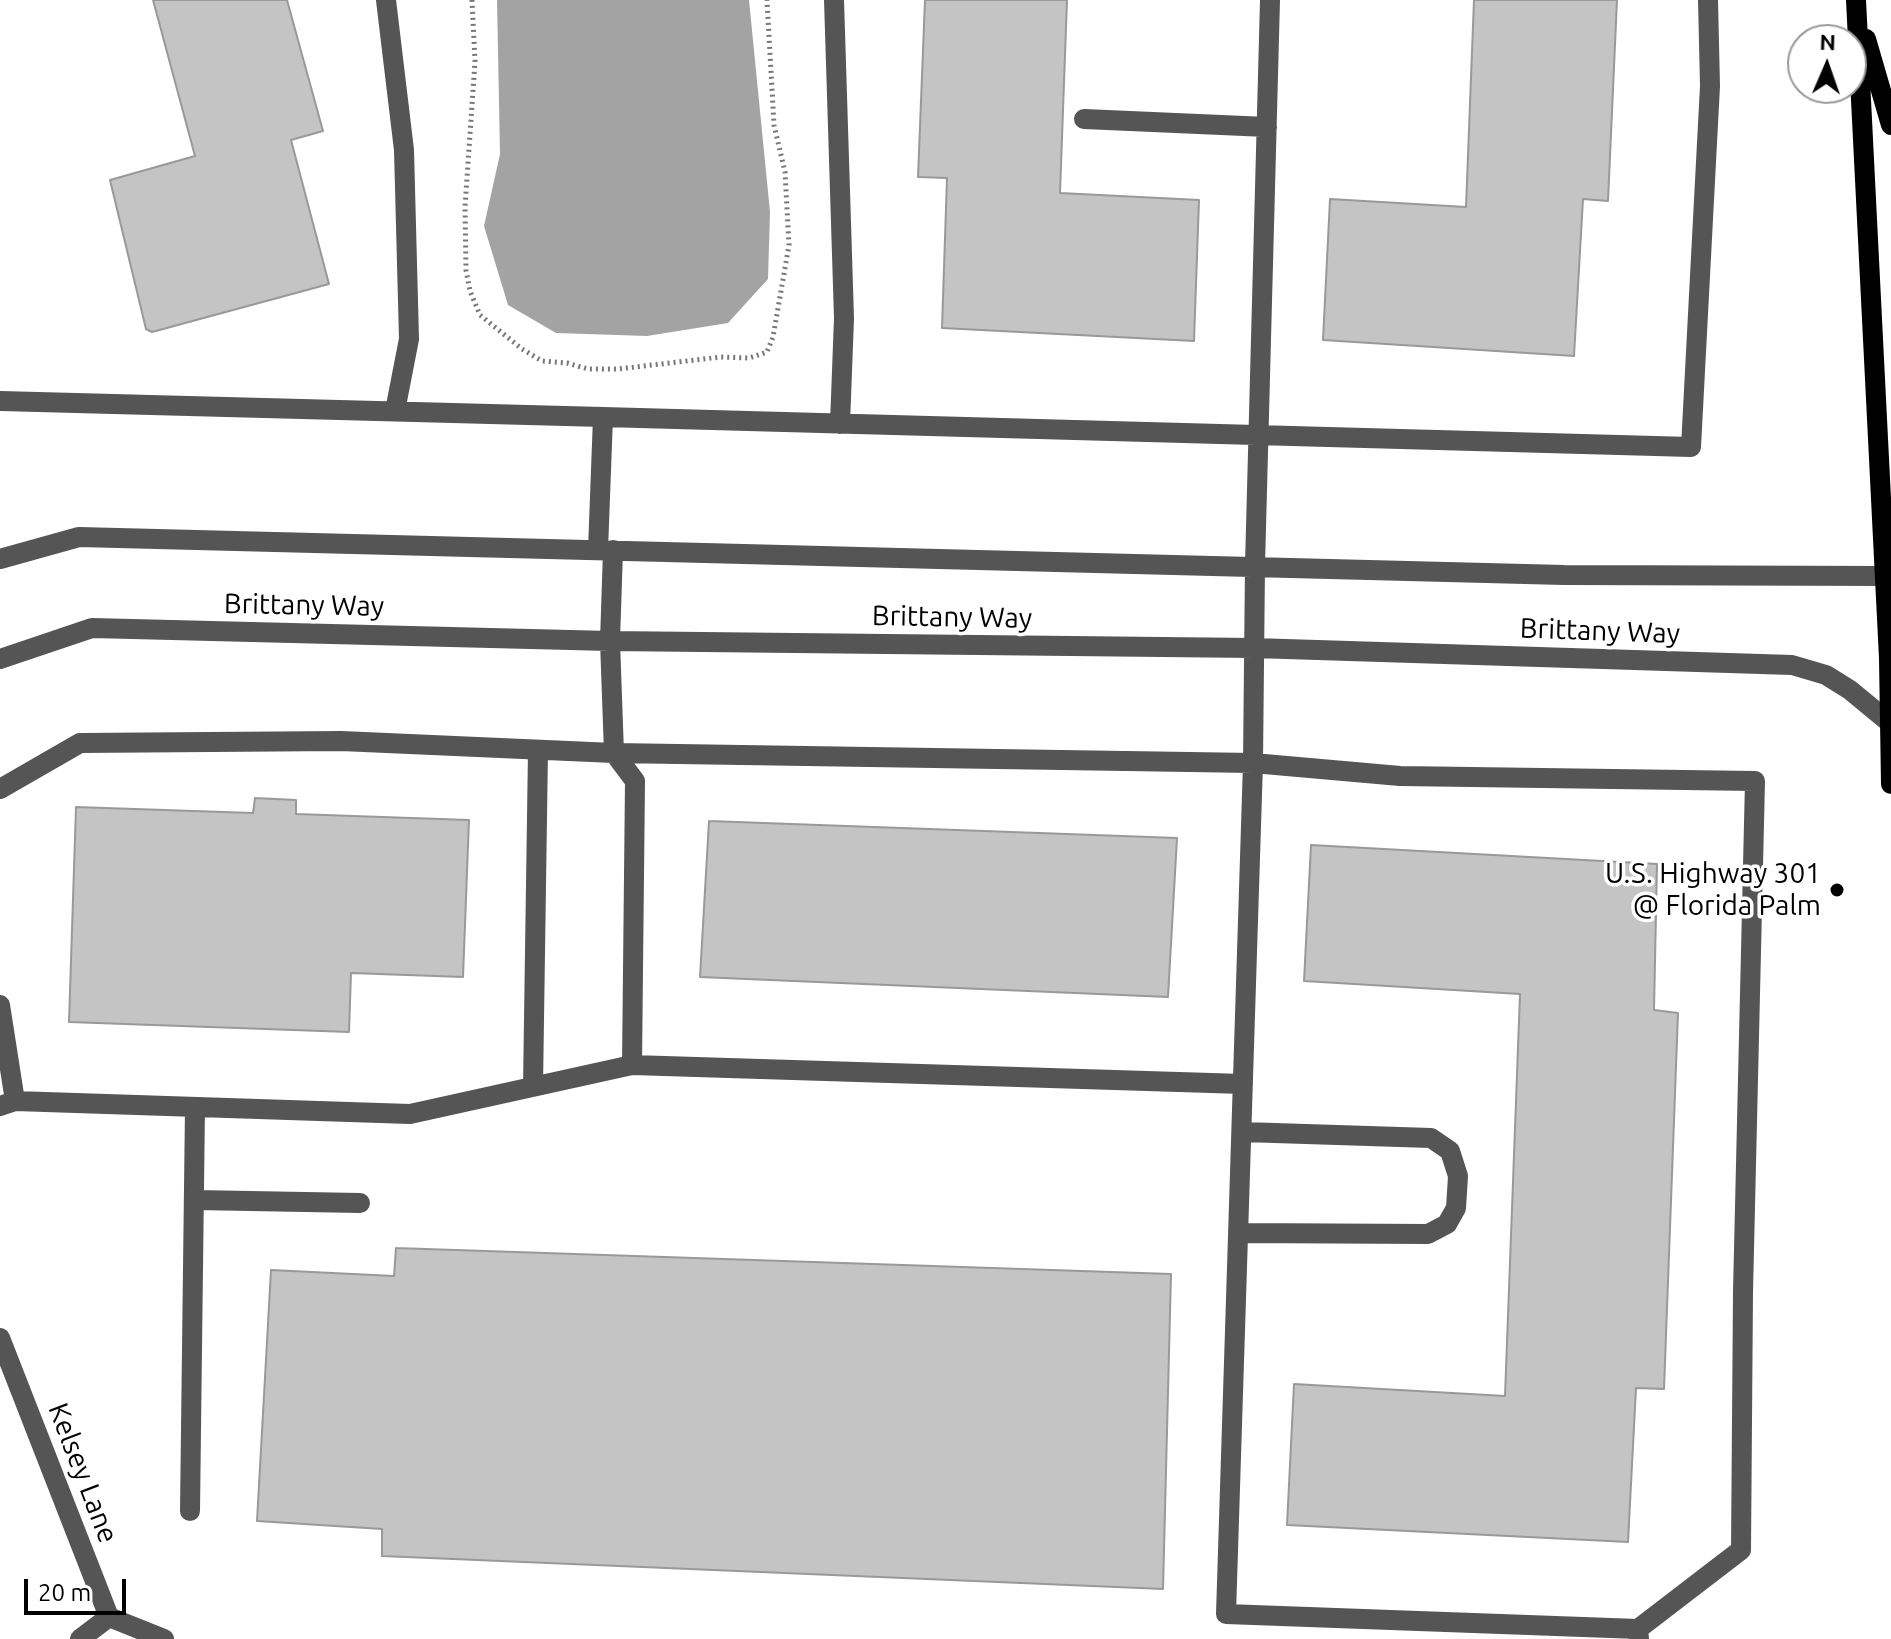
<!DOCTYPE html>
<style>
body{margin:0}
#map{position:relative;width:1891px;height:1639px;overflow:hidden;background:#fff;font-family:Ubuntu,sans-serif}
canvas{display:block}
.north{position:absolute;left:1787px;top:24px;width:80px;height:80px;box-sizing:border-box;background:#fff;border:2px solid #999;border-radius:50%;rotate:2deg;font-size:22px;font-weight:700;line-height:32px;text-align:center;color:#000}
.north::after{content:'';display:block;margin:auto;width:28px;height:36px;background:#000;clip-path:polygon(50% 0,100% 100%,50% 72%,0 100%)}
.scale{position:absolute;left:24px;top:1579px;width:102px;height:36px;box-sizing:border-box;border:4px solid #000;border-top:0;padding-left:10px;font-size:24px;line-height:28px;white-space:nowrap;color:#000;-webkit-text-stroke:6px #fff;paint-order:stroke}
</style>
<div id="map">
<canvas width="1891" height="1639"></canvas>
<div class="north">N</div>
<div class="scale">20 m</div>
</div>
<script>
const ctx = document.querySelector('canvas').getContext('2d');
ctx.lineJoin = 'round';
function paint(path, color) {
  ctx.fillStyle = color;
  ctx.fill(path, 'evenodd');
}
function toPath(rows) {
  const path = new Path2D();
  for (const r of rows) {
    path.moveTo(r[0], r[1]);
    for (let i = 2; i < r.length; i += 2) path.lineTo(r[i], r[i + 1]);
  }
  return path;
}
function trace(path, color, width, dash) {
  ctx.strokeStyle = color;
  ctx.lineWidth = width;
  ctx.lineCap = dash ? 'butt' : 'round';
  ctx.setLineDash(dash || []);
  ctx.stroke(path);
}
function drawText(font, color, halo, rows, align = 'center') {
  ctx.font = font + ' Ubuntu,sans-serif';
  ctx.lineWidth = 7;
  ctx.setLineDash([]);
  ctx.textBaseline = 'middle';
  ctx.strokeStyle = halo;
  ctx.fillStyle = color;
  for (const [text, x, y, turn = 0] of rows) {
    ctx.save();
    ctx.translate(x, y);
    ctx.rotate((+turn || 0) * Math.PI / 180);
    ctx.textAlign = isNaN(turn) ? turn : align;
    if (halo) ctx.strokeText(text, 0, 0);
    ctx.fillText(text, 0, 0);
    ctx.restore();
  }
}
const water = toPath([
 [497,0,749,0,770,212,768,279,728,323,647,336,556,333,508,305,484,226,500,154]
]);
const building = toPath([
 [153,0,287,0,323,131,291,140,329,284,152,332,146,329,110,180,195,156,153,0],
 [925,0,1067,0,1060,193,1199,200,1194,341,942,328,947,178,918,177,925,0],
 [1474,0,1617,0,1608,201,1583,199,1574,356,1323,340,1330,199,1466,207,1474,0],
 [255,798,296,800,296,814,469,820,463,977,351,973,349,1032,69,1022,76,807,253,813,255,798],
 [709,821,1177,838,1168,997,700,977,709,821],
 [1311,845,1657,864,1654,1010,1678,1013,1664,1389,1636,1388,1628,1542,1287,1525,1294,1384,1505,1396,1520,994,1304,981,1311,845],
 [396,1248,1171,1274,1163,1589,382,1556,382,1529,257,1521,271,1270,394,1276,396,1248]
]);
const path = toPath([
 [472,0,475,61,465,207,466,270,470,291,480,315,522,349,542,361,567,363,588,369,618,369,721,357,749,358,767,352,773,337,789,245,785,172,774,125,767,0]
]);
const minor = toPath([
 [386,0,404,150,409,339,395,411],
 [834,0,844,318,840,424],
 [1270,0,1255,565,1253,763,1400,776,1755,781,1743,1292,1741,1550,1638,1629,1639,1639],
 [1084,119,1267,127],
 [0,401,603,417,598,550],
 [603,417,1691,447,1710,86,1708,0],
 [613,550,610,641,614,753,1253,763,1226,1614,1638,1629],
 [0,559,79,537,1564,575,1884,576],
 [0,659,92,628,610,641,1254,648,1792,665,1826,675,1850,690,1890,723],
 [0,789,80,743,341,741,614,753,635,781,632,1065],
 [0,1005,15,1101],
 [533,1087,538,750],
 [0,1106,15,1101,410,1114,632,1065,1243,1084],
 [195,1200,360,1203],
 [1239,1233,1428,1234,1447,1224,1456,1208,1458,1176,1450,1151,1431,1138,1243,1132],
 [0,1338,109,1617,164,1639],
 [190,1511,195,1107],
 [80,1639,109,1617]
]);
const major = toPath([
 [1856,0,1889,658,1891,784],
 [1866,39,1891,125]
]);
const markers = [
 [1837,890,8,"#000"]
];
const streetNames = [
 ["Brittany Way",304,605,1],
 ["Brittany Way",952,617,1],
 ["Brittany Way",1600,631,2],
 ["Kelsey Lane",83,1473,69]
];
const poiNames = [
 ["U.S. Highway 301",1821,874],
 ["@ Florida Palm",1821,906]
];
paint(water, '#a3a3a3');
paint(building, '#c4c4c4');
trace(building, '#999', 2);
trace(path, '#777', 5, [2, 4]);
trace(minor, '#555', 20);
trace(major, '#000', 20);
for (const [x, y, r, color] of markers) {
  const dot = new Path2D();
  dot.arc(x, y, r, 0, 2 * Math.PI);
  ctx.fillStyle = color;
  ctx.fill(dot);
  trace(dot, '#fff', 3);
}
drawText('28px', '#000', '#fff', streetNames);
drawText('28px', '#000', '#fff', poiNames, 'right');
</script>
